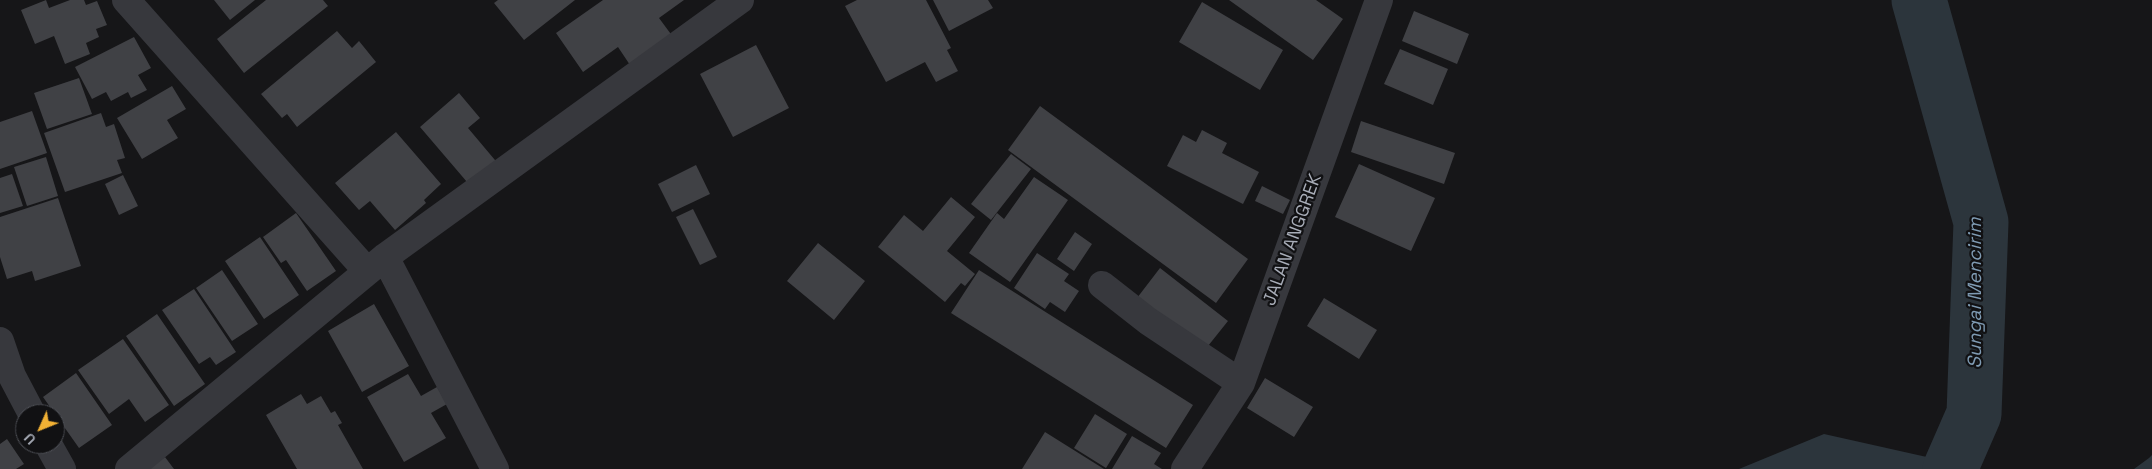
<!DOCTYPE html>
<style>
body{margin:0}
#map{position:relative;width:2152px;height:469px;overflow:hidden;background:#161618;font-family:"Space Grotesk",sans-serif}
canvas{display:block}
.north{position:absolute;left:15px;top:404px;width:50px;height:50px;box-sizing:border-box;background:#111113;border:1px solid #4d4f55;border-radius:50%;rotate:226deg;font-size:14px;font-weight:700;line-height:20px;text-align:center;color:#a8adb8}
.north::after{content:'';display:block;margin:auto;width:18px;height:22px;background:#f2b134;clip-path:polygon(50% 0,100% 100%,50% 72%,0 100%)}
</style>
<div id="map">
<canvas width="2152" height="469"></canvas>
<div class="north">U</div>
</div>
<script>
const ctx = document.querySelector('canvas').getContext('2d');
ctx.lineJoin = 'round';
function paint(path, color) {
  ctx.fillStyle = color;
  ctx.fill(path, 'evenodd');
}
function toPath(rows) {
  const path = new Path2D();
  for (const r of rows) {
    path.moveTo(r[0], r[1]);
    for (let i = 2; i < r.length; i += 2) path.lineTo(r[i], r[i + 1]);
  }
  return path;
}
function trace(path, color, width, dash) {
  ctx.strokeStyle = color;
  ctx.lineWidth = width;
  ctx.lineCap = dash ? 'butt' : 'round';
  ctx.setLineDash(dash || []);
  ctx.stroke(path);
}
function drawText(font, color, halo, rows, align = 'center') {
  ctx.font = font + ' "Space Grotesk",sans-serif';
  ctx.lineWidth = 4.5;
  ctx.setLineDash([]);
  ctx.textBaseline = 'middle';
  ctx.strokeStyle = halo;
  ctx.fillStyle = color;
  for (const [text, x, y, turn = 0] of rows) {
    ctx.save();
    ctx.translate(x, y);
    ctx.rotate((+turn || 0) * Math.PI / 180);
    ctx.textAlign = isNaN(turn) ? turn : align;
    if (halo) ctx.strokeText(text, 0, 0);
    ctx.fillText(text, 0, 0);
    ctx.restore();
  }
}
const water = toPath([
 [1824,434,1958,464,1974,469,1739,469],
 [2152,455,2152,469,2134,469,2149,458]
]);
const river = toPath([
 [1919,0,1981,222,1974,414,1950,469]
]);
const building = toPath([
 [46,0,49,8,70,0,84,0,86,5,97,1,107,25,96,29,99,37,86,43,90,54,65,64,54,36,35,44,21,10],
 [214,0,255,0,230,20],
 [266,0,323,0,328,6,244,73,217,39],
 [498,0,575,0,524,40,494,3],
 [603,0,684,0,659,18,676,41,634,71,618,47,583,72,556,33],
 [857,0,926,0,951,48,947,50,958,71,936,82,925,62,886,82,845,6],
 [933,0,988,0,993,8,949,31],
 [1229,0,1316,0,1343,19,1313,60],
 [1202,2,1283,50,1260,90,1179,42],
 [1414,11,1469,34,1457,64,1402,41],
 [337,31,352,48,359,41,376,62,297,127,287,114,282,118,261,94],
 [134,37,151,68,138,75,147,90,131,98,128,92,111,101,106,92,92,99,75,67],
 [756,45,789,108,733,137,700,74],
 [1400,49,1448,69,1433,105,1384,84],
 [79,78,92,114,47,129,34,93],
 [172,86,186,109,167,120,178,138,142,159,117,118],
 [459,93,480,118,468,128,500,166,473,189,420,127],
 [1040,106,1248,259,1216,303,1008,150],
 [32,111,47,153,0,169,0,122],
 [101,113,106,127,114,124,125,158,117,160,122,173,65,192,44,133],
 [1361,121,1455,153,1444,184,1351,152],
 [1202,130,1227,143,1222,153,1259,172,1243,204,1167,166,1183,135,1196,142],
 [396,132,441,184,424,200,426,203,395,230,370,201,359,210,335,183],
 [1011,154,1031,169,991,220,971,204],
 [46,157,58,196,27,206,14,167],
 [1359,164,1435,198,1411,251,1335,217],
 [696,165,710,194,672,212,658,184],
 [12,174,23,206,0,213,0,178],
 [123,175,138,206,119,215,105,184],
 [1034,177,1068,200,1010,282,969,253,997,213,1004,219],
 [1262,186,1290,200,1283,214,1255,201],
 [951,197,975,217,947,251,975,274,965,286,961,283,945,302,878,247,904,215,923,231],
 [58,198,81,266,35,281,32,271,7,279,0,257,0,217],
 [693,209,717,257,700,265,676,217],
 [296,213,336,271,307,291,286,260,281,263,263,237],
 [1075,232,1092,244,1074,271,1057,259],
 [260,237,299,295,264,319,225,261],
 [818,243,865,281,834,320,787,281],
 [1037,253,1069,274,1064,281,1079,291,1065,312,1050,302,1045,309,1014,288],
 [1160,268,1228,321,1204,351,1137,298],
 [222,270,258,324,232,341,196,288],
 [979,270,1193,405,1166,448,951,313],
 [194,289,236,352,216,365,210,357,199,364,162,310],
 [1324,298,1377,330,1359,359,1307,326],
 [374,304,409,366,362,392,328,331],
 [157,314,205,384,174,406,126,336],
 [123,339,169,405,145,422,129,399,109,414,78,370],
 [76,373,112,425,79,448,43,397],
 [408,374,421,396,437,387,447,404,431,413,446,438,404,462,367,397],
 [1265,378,1313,407,1294,437,1247,408],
 [301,394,307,404,321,396,331,413,335,411,342,423,338,425,363,469,297,469,266,415],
 [1095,414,1127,434,1106,468,1074,448],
 [1045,432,1104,469,1022,469],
 [1132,436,1161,453,1154,464,1162,469,1112,469],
 [7,439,24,464,16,469,0,469,0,444],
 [165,457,174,469,147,469]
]);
const street = toPath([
 [126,0,367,271],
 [385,257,495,469],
 [1102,285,1148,321,1241,383],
 [0,341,12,376,32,414],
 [48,444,62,469],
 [129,469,385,257,740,0],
 [1185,469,1241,383,1379,0]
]);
const streetNames = [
 ["JALAN ANGGREK",1293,240,-70]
];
const waterNames = [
 ["Sungai Mencirim",1976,293,-90]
];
paint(water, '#2c353c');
trace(river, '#2c353c', 55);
paint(building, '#404145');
trace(street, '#37383d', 28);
drawText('18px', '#a8adb8', '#111113', streetNames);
drawText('italic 19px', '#7f9bb3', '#111113', waterNames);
</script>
